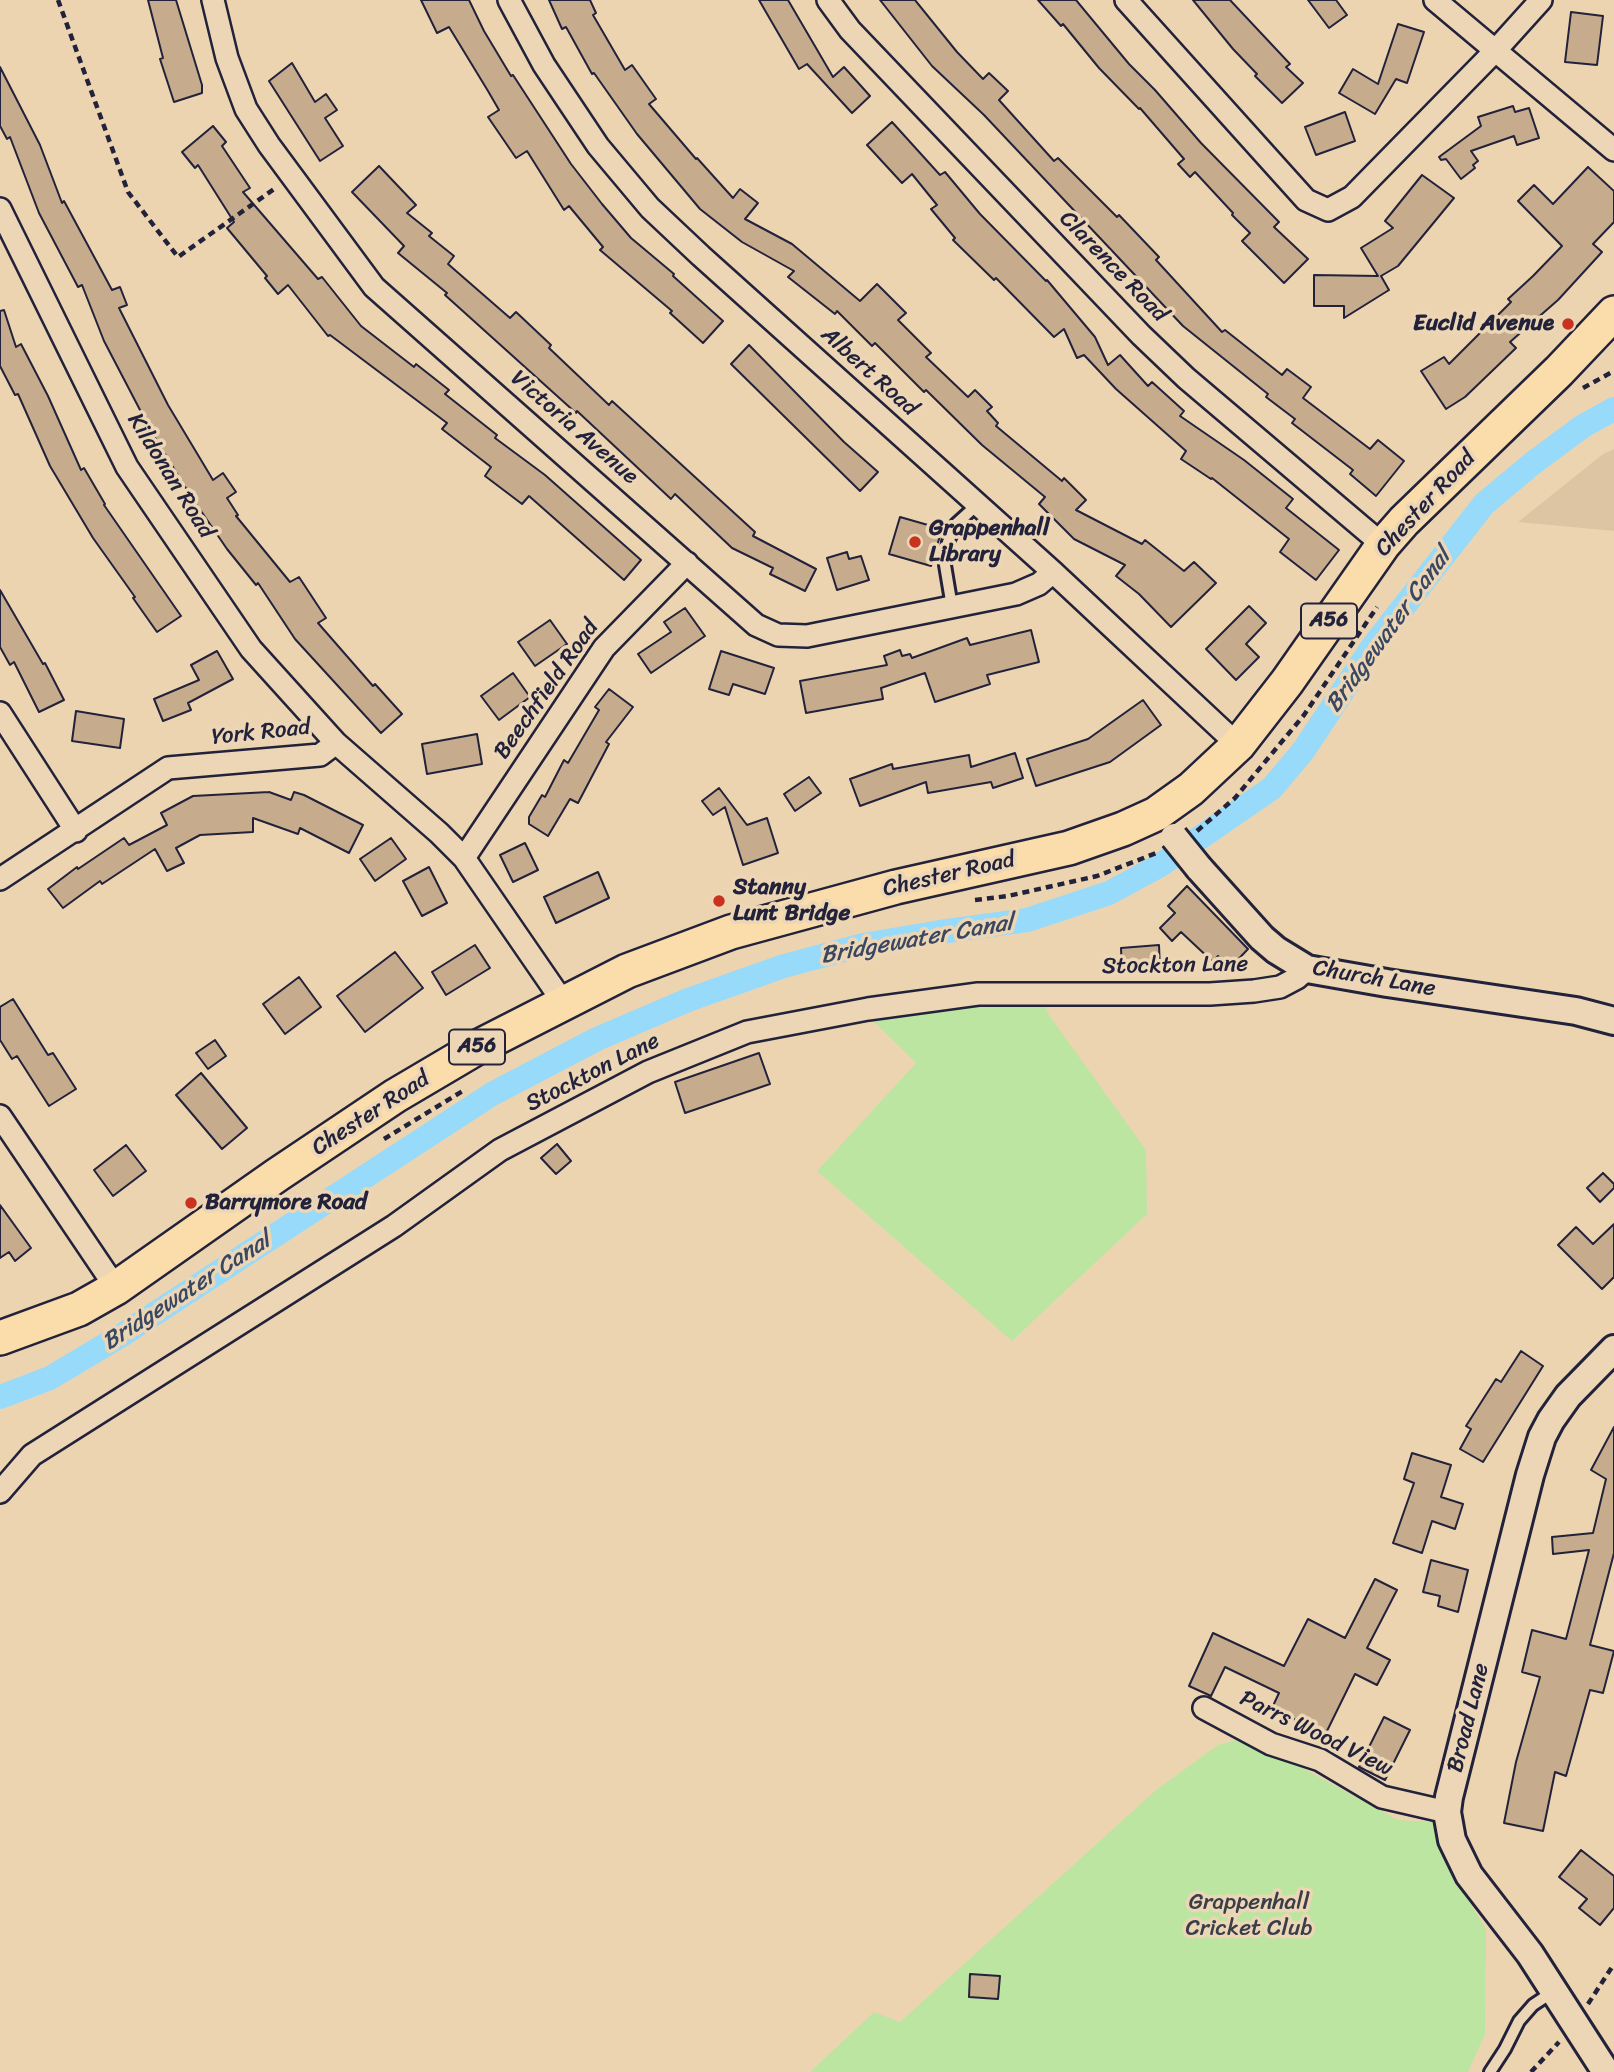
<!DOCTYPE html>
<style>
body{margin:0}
canvas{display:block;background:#edd4b1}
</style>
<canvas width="1614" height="2072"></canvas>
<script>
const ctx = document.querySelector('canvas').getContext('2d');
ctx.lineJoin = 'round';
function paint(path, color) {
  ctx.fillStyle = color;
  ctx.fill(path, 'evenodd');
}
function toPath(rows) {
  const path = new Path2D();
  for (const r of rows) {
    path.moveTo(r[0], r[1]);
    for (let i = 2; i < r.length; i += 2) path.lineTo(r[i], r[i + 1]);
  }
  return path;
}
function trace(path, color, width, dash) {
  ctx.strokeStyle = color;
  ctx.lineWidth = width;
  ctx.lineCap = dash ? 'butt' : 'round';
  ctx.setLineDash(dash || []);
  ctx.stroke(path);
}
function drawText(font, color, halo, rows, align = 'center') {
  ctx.font = font + ' Sriracha,sans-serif';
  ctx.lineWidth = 7;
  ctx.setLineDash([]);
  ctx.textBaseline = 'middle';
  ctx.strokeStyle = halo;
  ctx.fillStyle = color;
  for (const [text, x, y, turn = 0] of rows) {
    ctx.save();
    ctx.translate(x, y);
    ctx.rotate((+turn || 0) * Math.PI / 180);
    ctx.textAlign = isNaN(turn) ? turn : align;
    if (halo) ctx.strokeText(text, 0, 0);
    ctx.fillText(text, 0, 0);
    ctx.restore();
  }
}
const built = toPath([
 [1614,449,1614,531,1518,522,1603,454]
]);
const green = toPath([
 [1045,1004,1049,1015,1146,1150,1147,1214,1012,1341,817,1171,916,1063,872,1020,872,1012],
 [1240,1739,1295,1764,1398,1820,1432,1822,1447,1866,1486,1929,1485,2034,1468,2072,810,2072,874,2012,900,2022,1156,1790,1218,1745]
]);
const canal = toPath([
 [0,1397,50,1378,122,1335,492,1094,597,1039,688,1000,784,966,863,945,940,932,1027,920,1109,893,1159,866,1272,788,1303,751,1373,646,1484,504,1533,463,1583,426,1614,409]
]);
const building = toPath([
 [148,0,176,0,202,85,202,93,174,102,160,59,163,58,148,0],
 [421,0,469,0,484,31,511,76,513,75,571,164,602,204,631,238,674,274,673,276,723,321,703,343,670,313,672,311,600,250,603,247,569,206,564,210,527,151,516,158,488,117,499,110,488,91,449,27,437,33,421,0],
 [549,0,590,0,596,13,593,15,625,70,632,65,656,99,649,104,696,159,697,158,733,198,740,189,758,203,745,219,792,244,860,301,877,284,906,313,898,320,931,353,926,357,968,397,975,390,992,407,987,411,998,423,996,426,1062,481,1064,478,1086,500,1076,510,1142,544,1145,540,1184,571,1194,562,1216,583,1171,627,1139,594,1116,576,1125,565,1074,539,1039,504,1045,497,982,445,926,390,924,392,875,343,872,346,837,311,835,314,788,277,794,271,742,242,700,209,637,134,594,73,592,74,566,27,562,29,549,0],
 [759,0,788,0,833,77,844,67,870,96,852,113,807,64,799,69,759,0],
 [880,0,915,0,957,52,983,79,989,73,1008,91,999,100,1054,161,1058,158,1117,217,1119,215,1159,257,1156,260,1222,332,1225,330,1282,375,1287,369,1311,387,1303,398,1370,449,1378,440,1404,461,1376,496,1350,474,1353,470,1292,423,1295,419,1266,397,1268,394,1183,326,984,115,932,66,880,0],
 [1038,0,1076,0,1129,64,1155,90,1201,143,1279,222,1274,227,1308,259,1284,283,1242,241,1250,233,1232,215,1233,213,1195,172,1190,177,1178,164,1184,159,1140,108,1139,109,1099,68,1063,24,1061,26,1038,0],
 [1193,0,1230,0,1290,64,1286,67,1303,83,1282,103,1255,76,1257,74,1233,49,1193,0],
 [1308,0,1336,0,1347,15,1329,28,1308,0],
 [1571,12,1603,16,1597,65,1565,62,1571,12],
 [1398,24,1424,32,1407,83,1396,79,1375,114,1339,93,1353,69,1378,84,1398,24],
 [292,63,315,102,326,94,337,110,325,118,343,146,320,161,269,81,292,63],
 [0,67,40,145,62,203,64,201,112,290,120,287,127,305,119,308,168,405,213,480,223,473,236,492,227,498,238,515,236,516,290,582,299,577,326,618,318,623,373,686,375,684,402,714,381,733,295,639,258,583,256,585,227,549,190,495,151,431,104,341,82,285,78,287,39,213,10,137,7,139,0,126,0,67],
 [1513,106,1515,112,1529,108,1539,138,1517,145,1514,136,1471,151,1478,161,1473,165,1475,168,1461,179,1446,159,1441,160,1439,157,1481,126,1478,117,1513,106],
 [1345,112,1355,141,1316,155,1305,127,1345,112],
 [892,122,940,175,945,172,980,214,1046,281,1047,280,1095,337,1108,365,1120,355,1148,386,1152,382,1184,411,1180,416,1244,460,1293,499,1286,508,1339,550,1316,580,1280,552,1289,539,1212,478,1211,479,1181,459,1186,451,1116,389,1084,355,1077,358,1064,329,1054,337,996,278,994,280,953,240,955,238,931,209,937,205,912,174,902,183,867,145,892,122],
 [213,126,226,142,222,146,250,188,243,192,318,279,322,277,361,326,414,367,416,364,449,390,445,394,497,435,495,438,545,475,641,560,624,580,529,496,522,504,485,476,491,467,442,429,447,423,330,335,328,336,288,285,278,294,265,278,267,276,227,228,234,222,198,165,195,168,182,152,213,126],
 [379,166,416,205,407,213,432,233,429,236,454,256,448,264,510,318,516,312,551,345,549,348,609,405,612,401,755,532,753,536,816,569,805,591,770,574,773,568,732,548,675,494,671,499,577,411,576,413,445,295,447,293,398,253,404,246,352,192,379,166],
 [1588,167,1614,191,1614,222,1593,244,1602,252,1558,300,1510,342,1516,348,1465,397,1446,409,1421,371,1444,357,1449,364,1511,302,1508,299,1533,276,1562,246,1518,201,1534,185,1553,204,1588,167],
 [1422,175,1454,198,1398,266,1381,276,1389,290,1344,318,1344,306,1314,306,1314,275,1378,276,1361,248,1393,228,1385,221,1422,175],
 [4,310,16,347,21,344,48,396,81,470,84,468,105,504,104,505,181,616,157,632,133,598,135,597,93,538,50,466,18,394,15,395,0,366,0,311,4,310],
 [749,345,844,442,878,472,860,491,731,364,749,345],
 [900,517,942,529,931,566,889,554,900,517],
 [847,552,849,559,861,556,869,580,837,590,827,558,847,552],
 [0,590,43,664,45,663,64,700,39,712,14,662,10,665,0,647,0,590],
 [1249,606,1266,623,1246,644,1259,657,1236,680,1206,649,1249,606],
 [685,608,705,636,651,673,638,654,671,632,664,622,685,608],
 [550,620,567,644,535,666,518,642,550,620],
 [1031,630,1039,662,987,675,990,684,935,702,925,673,881,688,883,699,806,713,800,681,887,665,884,656,900,650,902,656,910,654,912,658,967,638,970,645,1031,630],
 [217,651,233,679,188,703,191,710,163,721,154,699,199,680,191,665,217,651],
 [721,651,774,668,765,694,733,684,729,695,709,689,721,651],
 [513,673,530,697,499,720,481,696,513,673],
 [609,689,633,707,606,742,609,744,578,803,570,799,548,836,529,824,529,817,542,795,545,797,564,760,568,763,599,710,595,707,609,689],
 [1143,700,1161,725,1110,762,1036,786,1027,759,1088,739,1143,700],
 [76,711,124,719,120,748,72,741,76,711],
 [477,734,482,764,427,774,422,744,477,734],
 [1015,753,1023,778,993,788,991,782,928,793,926,782,860,806,850,779,892,764,893,769,969,755,971,767,1015,753],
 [809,777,821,793,795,811,784,794,809,777],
 [719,788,747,825,767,818,778,853,743,865,725,807,713,815,702,801,719,788],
 [269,792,291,800,294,792,304,795,363,825,349,853,300,828,298,834,253,818,253,832,200,835,176,848,184,863,167,871,155,849,102,884,100,881,63,908,48,889,77,867,78,869,124,838,129,845,167,825,161,813,193,796,269,792],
 [391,838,406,859,375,881,360,859,391,838],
 [525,843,538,870,513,882,500,855,525,843],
 [429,867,447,903,422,916,403,881,429,867],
 [598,872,609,898,556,923,544,897,598,872],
 [1187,886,1248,949,1230,968,1218,956,1213,962,1181,932,1172,941,1160,928,1175,913,1168,906,1187,886],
 [475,945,490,968,446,995,432,972,475,945],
 [1159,945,1160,969,1122,972,1121,948,1159,945],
 [395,952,423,988,365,1032,337,996,395,952],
 [299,977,321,1007,285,1034,263,1004,299,977],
 [13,999,48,1055,53,1053,76,1089,49,1106,17,1056,12,1059,0,1040,0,1007,13,999],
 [215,1040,226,1056,208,1069,196,1053,215,1040],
 [759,1053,770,1084,685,1113,675,1082,759,1053],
 [201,1073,247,1128,222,1149,176,1095,201,1073],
 [557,1144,571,1161,556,1174,541,1158,557,1144],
 [126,1145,146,1171,113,1196,94,1170,126,1145],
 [1603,1173,1614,1184,1614,1188,1600,1202,1587,1188,1603,1173],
 [0,1205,31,1248,15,1261,9,1252,0,1258,0,1205],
 [1614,1224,1614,1277,1602,1289,1558,1245,1576,1227,1593,1244,1614,1224],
 [1521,1351,1543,1366,1483,1462,1460,1449,1471,1429,1466,1426,1496,1379,1501,1382,1521,1351],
 [1614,1427,1614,1553,1590,1645,1614,1651,1603,1693,1590,1690,1566,1776,1555,1772,1543,1831,1504,1823,1516,1762,1540,1677,1522,1672,1532,1630,1566,1639,1589,1550,1553,1554,1552,1537,1593,1533,1606,1479,1591,1470,1614,1427],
 [1412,1453,1451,1465,1441,1497,1463,1504,1455,1529,1432,1521,1422,1553,1393,1543,1414,1483,1404,1479,1412,1453],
 [1431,1560,1468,1570,1458,1612,1438,1606,1440,1596,1423,1592,1431,1560],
 [1375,1579,1397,1590,1367,1648,1390,1660,1377,1685,1355,1674,1325,1735,1272,1708,1279,1693,1225,1667,1211,1696,1189,1686,1213,1633,1284,1666,1308,1619,1345,1638,1375,1579],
 [1384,1717,1410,1730,1385,1780,1359,1767,1384,1717],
 [1581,1850,1614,1876,1614,1908,1600,1925,1579,1908,1587,1899,1559,1877,1581,1850],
 [970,1974,1000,1976,998,1999,969,1997,970,1974]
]);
const path = toPath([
 [58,0,128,192,178,257,277,187],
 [1583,388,1614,371],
 [1197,831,1235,798,1304,715,1377,607],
 [975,900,1008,896,1097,876,1159,852],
 [384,1139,466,1089],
 [1588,2004,1614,1964],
 [1531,2072,1559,2042]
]);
const service = toPath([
 [952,607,945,565,948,542,956,524,978,504],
 [1490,2072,1505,2049,1519,2021,1533,2005,1554,1991]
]);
const minor = toPath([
 [213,0,227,58,246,109,269,145,374,287,756,625,778,635,807,636,1016,594,1039,584,1053,572],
 [509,0,544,65,598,146,650,208,701,256,1053,572,1238,745],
 [828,0,850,30,1141,335,1186,378,1383,545],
 [1126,0,1306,200,1328,210,1352,197,1495,51,1541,0],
 [1435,0,1614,150],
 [0,209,127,467,251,649,336,743],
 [0,713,76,831],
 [464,858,604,648,687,563],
 [0,879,168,768,320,755,336,743,439,833,464,858,563,1002],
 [0,1116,116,1288],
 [0,1492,32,1455,394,1226,500,1150,648,1072,747,1032,868,1009,978,994,1210,994,1254,991,1280,987,1297,978,1307,969],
 [1204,1708,1271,1744,1320,1760,1382,1797,1447,1812]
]);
const tertiary = toPath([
 [1199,868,1262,938,1276,950,1307,969,1387,983,1576,1011,1614,1021],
 [1606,2072,1530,1954,1469,1875,1452,1840,1447,1812,1449,1797,1530,1475,1542,1437,1551,1420,1568,1396,1614,1349]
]);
const primary = toPath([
 [0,1338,79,1309,116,1288,277,1175,395,1096,478,1047,627,971,731,932,896,887,1069,848,1123,829,1156,814,1191,789,1238,745,1287,682,1383,545,1404,521,1559,371,1614,313]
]);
const tertiaryBridge = toPath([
 [1174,837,1199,868]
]);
const markers = [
 [1568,324,7,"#c8321e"],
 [915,542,7,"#c8321e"],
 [719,901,7,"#c8321e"],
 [191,1203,7,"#c8321e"]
];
const shields = [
 [1329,621,56],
 [477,1047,56]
];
const shieldNames = [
 ["A56",1329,621],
 ["A56",477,1047]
];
const streetNames = [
 ["Clarence Road",1113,267,46],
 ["Albert Road",869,372,42],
 ["Victoria Avenue",574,428,41],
 ["Kildonan Road",170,476,58],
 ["Chester Road",1426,504,-47],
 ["Beechfield Road",547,690,-55],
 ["York Road",261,733,-6],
 ["Chester Road",949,875,-13],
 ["Stockton Lane",1175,966,-1],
 ["Church Lane",1374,979,10],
 ["Stockton Lane",593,1073,-27],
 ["Chester Road",371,1114,-33],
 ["Broad Lane",1469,1718,-76],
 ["Parrs Wood View",1316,1734,26]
];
const poiNames = [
 ["Euclid Avenue",1554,324,"right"],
 ["Grappenhall",929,529],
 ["Library",929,555],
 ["Stanny",733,888],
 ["Lunt Bridge",733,914],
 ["Barrymore Road",205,1203]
];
const parkNames = [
 ["Grappenhall",1249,1903],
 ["Cricket Club",1249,1929]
];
const waterNames = [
 ["Bridgewater Canal",1389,631,-54],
 ["Bridgewater Canal",917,940,-10],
 ["Bridgewater Canal",187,1292,-33]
];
paint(built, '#ddc5a4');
paint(green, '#bce5a1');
trace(canal, '#97daf9', 24);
paint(building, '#c6ab8c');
trace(building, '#22223b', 2);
trace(service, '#22223b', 16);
trace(minor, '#22223b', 26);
trace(tertiary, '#22223b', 32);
trace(primary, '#22223b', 38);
trace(path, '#22223b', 4.5, [7, 5]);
trace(service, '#ecd6b5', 10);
trace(minor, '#ecd6b5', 21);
trace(tertiary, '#ecd6b5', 26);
trace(primary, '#fbddab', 33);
trace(tertiaryBridge, '#22223b', 32, []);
trace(tertiaryBridge, '#ecd6b5', 26);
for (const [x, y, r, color] of markers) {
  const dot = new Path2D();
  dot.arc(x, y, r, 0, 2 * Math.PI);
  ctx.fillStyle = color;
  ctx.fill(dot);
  trace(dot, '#ecd6b5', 2.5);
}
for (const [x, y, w] of shields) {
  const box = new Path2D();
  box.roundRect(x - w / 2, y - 17.5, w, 35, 5);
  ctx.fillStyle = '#ecd6b5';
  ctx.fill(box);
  trace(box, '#22223b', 2);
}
drawText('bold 21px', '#22223b', null, shieldNames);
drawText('23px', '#22223b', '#ecd6b5', streetNames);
drawText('bold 23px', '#22223b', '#ecd6b5', poiNames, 'left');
drawText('23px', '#393f4a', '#ecd6b5', parkNames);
drawText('italic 24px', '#394761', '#ecd6b5', waterNames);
</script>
